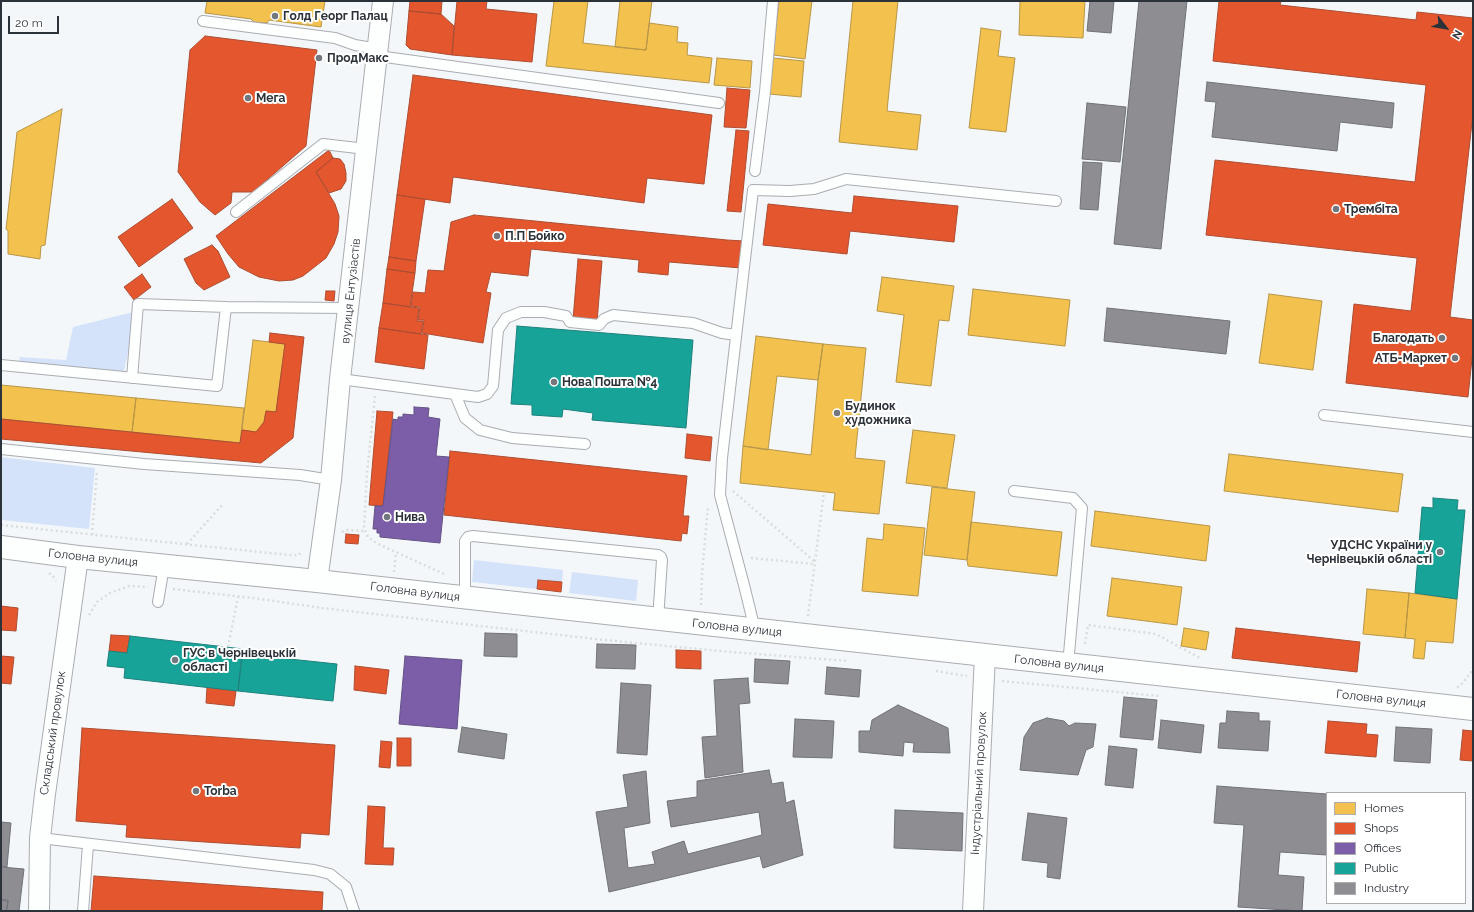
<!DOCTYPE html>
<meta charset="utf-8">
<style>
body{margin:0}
#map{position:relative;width:1474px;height:912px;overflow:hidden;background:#f4f7fa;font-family:Raleway,sans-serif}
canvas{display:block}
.frame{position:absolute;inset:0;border:2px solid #2c3239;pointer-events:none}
.legend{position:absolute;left:1326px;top:792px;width:140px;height:112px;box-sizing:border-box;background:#fff;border:1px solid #abadb0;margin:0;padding:5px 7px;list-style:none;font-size:12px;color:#2c3239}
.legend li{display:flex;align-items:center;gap:8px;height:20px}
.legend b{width:20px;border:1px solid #abadb0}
.north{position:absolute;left:1426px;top:8px;width:40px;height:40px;-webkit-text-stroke:3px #fff;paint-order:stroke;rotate:121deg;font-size:11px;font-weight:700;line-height:16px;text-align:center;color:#2c3239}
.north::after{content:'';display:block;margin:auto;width:14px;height:18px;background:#2c3239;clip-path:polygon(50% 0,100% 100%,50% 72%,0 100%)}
.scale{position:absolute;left:8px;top:16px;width:51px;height:18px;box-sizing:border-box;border:2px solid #2c3239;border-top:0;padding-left:5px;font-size:12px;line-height:14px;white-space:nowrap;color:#2c3239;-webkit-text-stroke:3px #fff;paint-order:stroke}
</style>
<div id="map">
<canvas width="1474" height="912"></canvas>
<div class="frame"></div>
<ul class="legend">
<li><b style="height:11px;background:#f2c14e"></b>Homes</li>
<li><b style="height:11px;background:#e4572e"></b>Shops</li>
<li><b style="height:11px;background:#7b5ea7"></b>Offices</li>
<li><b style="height:11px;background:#17a398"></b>Public</li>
<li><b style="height:11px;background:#8d8d92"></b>Industry</li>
</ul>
<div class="north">N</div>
<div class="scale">20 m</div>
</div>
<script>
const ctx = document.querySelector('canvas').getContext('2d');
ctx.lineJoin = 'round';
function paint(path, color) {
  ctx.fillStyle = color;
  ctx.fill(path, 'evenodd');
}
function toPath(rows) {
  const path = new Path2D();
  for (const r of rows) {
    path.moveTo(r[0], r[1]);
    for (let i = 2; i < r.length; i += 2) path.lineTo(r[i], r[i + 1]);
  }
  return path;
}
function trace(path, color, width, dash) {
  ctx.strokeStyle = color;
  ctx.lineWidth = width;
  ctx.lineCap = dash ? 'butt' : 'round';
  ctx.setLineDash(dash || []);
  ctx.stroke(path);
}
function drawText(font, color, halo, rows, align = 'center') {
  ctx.font = font + ' Raleway,sans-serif';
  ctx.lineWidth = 4;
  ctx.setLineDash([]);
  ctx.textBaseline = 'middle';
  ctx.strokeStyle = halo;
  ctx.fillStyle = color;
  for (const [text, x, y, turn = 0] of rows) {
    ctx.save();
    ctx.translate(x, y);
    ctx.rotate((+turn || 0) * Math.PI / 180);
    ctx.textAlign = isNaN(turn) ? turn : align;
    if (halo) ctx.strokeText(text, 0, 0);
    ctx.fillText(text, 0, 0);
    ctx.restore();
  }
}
const green = toPath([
 [137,311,123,376,21,366,19,357,66,360,73,327],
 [1,457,95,468,89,529,1,520],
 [474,560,563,570,562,582,538,580,537,589,472,582],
 [572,572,638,580,636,601,569,593]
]);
const homes = toPath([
 [207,1,325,1,321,27,269,20,267,23,254,22,251,19,205,13,207,1],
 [554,1,588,1,583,43,646,50,649,23,678,27,677,42,688,43,687,55,712,58,709,83,546,66,554,1],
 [620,1,652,1,646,50,615,47,620,1],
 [779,1,812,1,805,59,773,55,779,1],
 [853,1,898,1,887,111,921,115,917,150,839,142,853,1],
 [1020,1,1085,1,1083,38,1019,35,1020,1],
 [981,28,1001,31,998,56,1015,58,1006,132,969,128,981,28],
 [717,58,752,61,750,88,714,85,717,58],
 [773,58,804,61,801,97,769,94,773,58],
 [62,109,45,245,41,246,40,259,8,254,8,231,6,229,17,132,62,109],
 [882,277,954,286,949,321,939,320,931,386,896,382,904,315,877,311,882,277],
 [973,289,1070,300,1065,346,968,335,973,289],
 [1269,294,1322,301,1313,370,1259,363,1269,294],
 [756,336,823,344,818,380,777,376,768,450,743,446,756,336],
 [253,340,285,344,276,412,266,411,264,422,256,432,242,430,253,340],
 [823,344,866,348,855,458,885,461,879,514,833,510,835,493,740,483,743,446,811,455,818,380,823,344],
 [1,385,136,398,132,432,1,419,1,385],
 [136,398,244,408,240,443,132,432,136,398],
 [913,430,955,435,947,488,906,483,913,430],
 [1229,454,1403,474,1398,512,1224,491,1229,454],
 [932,487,975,492,967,560,924,555,932,487],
 [1095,511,1210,526,1206,561,1091,546,1095,511],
 [971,522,1062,532,1057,576,968,566,967,560,971,522],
 [884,524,925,528,918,596,862,591,867,538,883,540,884,524],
 [1112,578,1182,587,1177,625,1107,616,1112,578],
 [1367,589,1409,593,1405,638,1363,634,1367,589],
 [1409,593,1457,599,1453,643,1426,641,1424,659,1413,658,1415,639,1405,638,1409,593],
 [1184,628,1209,632,1206,650,1181,646,1184,628]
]);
const shops = toPath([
 [410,1,442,1,441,14,409,11,410,1],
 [457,1,487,1,486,9,537,14,532,62,452,55,457,1],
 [1219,1,1281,1,1280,5,1416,20,1417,12,1473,18,1473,114,1450,317,1473,320,1473,349,1468,397,1346,383,1354,304,1411,311,1417,258,1206,235,1215,160,1415,182,1426,85,1213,61,1219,1],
 [409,11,441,14,454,26,452,55,410,49,406,45,409,11],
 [205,36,317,50,306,146,253,192,232,192,231,203,215,215,200,202,178,172,190,50,205,36],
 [413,75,712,115,704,184,647,178,644,203,453,177,450,203,397,195,413,75],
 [727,88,750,90,746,128,724,127,727,88],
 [736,130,749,131,741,212,727,211,736,130],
 [329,150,333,158,316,172,335,204,339,216,338,232,334,244,326,258,303,276,293,280,279,281,259,277,239,267,228,254,216,236,329,150],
 [333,158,340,159,344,164,346,173,346,181,341,189,329,193,316,172,333,158],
 [397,195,425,199,416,261,389,257,397,195],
 [854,196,958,206,954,242,850,231,847,254,763,245,768,204,852,213,854,196],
 [172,199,193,228,139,267,118,237,172,199],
 [474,215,727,240,744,241,741,268,669,262,668,275,638,272,639,260,531,249,528,276,491,272,486,292,491,293,483,343,422,333,424,320,418,320,420,307,411,306,413,292,425,293,428,270,444,271,451,222,474,215],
 [212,245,218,251,230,277,204,290,196,283,184,259,212,245],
 [389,257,416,261,415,273,387,269,389,257],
 [578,259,602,261,597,322,573,320,578,259],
 [387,269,415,273,410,307,383,303,387,269],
 [142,274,151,287,134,300,124,287,142,274],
 [326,291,335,291,334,301,325,300,326,291],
 [383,303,419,308,417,321,423,321,421,334,379,328,383,303],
 [379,328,428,335,424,369,375,362,379,328],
 [270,333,304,337,293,438,261,463,1,439,1,419,240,443,242,430,256,432,264,422,266,411,276,412,285,344,269,342,270,333],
 [377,411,393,412,383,506,369,505,377,411],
 [687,434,712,437,710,461,685,458,687,434],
 [450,451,687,476,683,516,689,516,687,534,682,533,681,541,444,515,450,451],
 [346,534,359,535,358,544,345,543,346,534],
 [538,580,562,582,561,592,537,589,538,580],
 [1,606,18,608,16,631,1,630,1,606],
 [1236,628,1360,642,1357,672,1232,658,1236,628],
 [111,635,130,636,127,653,109,651,111,635],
 [676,650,701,651,701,669,676,668,676,650],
 [1,656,14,657,11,684,1,683,1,656],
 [355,666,389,670,386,694,354,690,355,666],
 [207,687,236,691,234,706,206,703,207,687],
 [1328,721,1367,724,1366,734,1378,735,1376,757,1325,753,1328,721],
 [82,728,335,745,329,835,301,833,300,848,126,837,127,825,76,821,82,728],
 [1463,730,1473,731,1473,761,1460,760,1463,730],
 [397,738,411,738,411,766,397,766,397,738],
 [381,741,392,742,390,768,379,767,381,741],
 [368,806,385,807,383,848,394,848,393,865,365,864,368,806],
 [94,876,323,892,322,911,91,911,94,876]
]);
const offices = toPath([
 [414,407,429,408,428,417,440,419,436,456,449,457,440,543,380,537,380,533,377,533,377,529,373,529,375,506,383,506,393,419,398,420,398,417,403,417,403,414,414,415,414,407],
 [405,656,462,660,457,729,399,724,405,656]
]);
const public = toPath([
 [517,326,693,340,686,428,592,420,593,413,563,409,562,417,532,415,532,405,511,404,517,326],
 [1433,498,1458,500,1457,510,1465,510,1457,599,1415,593,1422,507,1433,508,1433,498],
 [130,636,243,649,238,691,124,678,125,668,107,666,109,651,127,653,130,636],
 [242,654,337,664,333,701,238,691,242,654]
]);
const industry = toPath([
 [1090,1,1114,1,1111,33,1087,31,1090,1],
 [1139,1,1187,1,1161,249,1114,244,1139,1],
 [1207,82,1394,103,1392,128,1340,122,1337,151,1212,137,1216,102,1205,101,1207,82],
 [1087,103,1126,107,1120,162,1082,159,1087,103],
 [1083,162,1102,163,1098,210,1080,209,1083,162],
 [1107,308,1230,321,1226,354,1104,341,1107,308],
 [485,633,517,634,517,657,484,656,485,633],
 [597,644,636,645,635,669,596,668,597,644],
 [755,659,790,661,788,684,754,682,755,659],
 [827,667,861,670,859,697,825,694,827,667],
 [748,678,750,703,739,704,743,772,705,778,702,737,717,736,714,680,748,678],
 [621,683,651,685,647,755,617,753,621,683],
 [1124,697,1157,700,1153,740,1120,737,1124,697],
 [898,705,948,728,950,753,913,752,914,743,904,742,903,756,859,752,859,731,870,731,872,720,898,705],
 [1227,711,1259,713,1259,721,1270,721,1268,751,1218,748,1220,723,1226,723,1227,711],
 [1047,718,1064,721,1069,726,1075,723,1096,724,1093,747,1086,750,1078,775,1020,770,1024,737,1033,723,1047,718],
 [795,719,834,721,832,758,793,757,795,719],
 [1161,720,1204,725,1201,753,1158,748,1161,720],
 [462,727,507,734,504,759,458,752,462,727],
 [1396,727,1432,729,1430,763,1394,761,1396,727],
 [1109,746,1137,749,1133,788,1105,785,1109,746],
 [769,770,772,784,783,782,786,803,794,800,803,855,763,868,760,856,609,892,596,812,628,807,623,775,646,771,650,823,624,828,628,868,655,864,652,852,684,841,688,854,762,835,759,812,671,827,667,801,697,797,697,781,769,770],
 [1217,786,1327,794,1327,855,1280,852,1278,875,1304,877,1302,911,1238,907,1244,825,1214,823,1217,786],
 [895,810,963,813,962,851,894,848,895,810],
 [1028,813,1067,818,1060,879,1047,877,1048,863,1022,860,1028,813],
 [1,822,11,823,7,867,1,866,1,822],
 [1,867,24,869,19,911,7,911,8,900,1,900,1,867],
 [1,900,8,901,6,911,1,911,1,900]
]);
const path = toPath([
 [375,396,367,473,364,528,368,537,376,543,444,574],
 [733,491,814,561],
 [1,525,289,555,299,555,301,551],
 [342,532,345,530,365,531],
 [92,535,97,472],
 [187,544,223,504],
 [751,558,814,564],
 [394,572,396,552],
 [49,573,53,576,56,581],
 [173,589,253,598,322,608,604,640,731,652,848,661],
 [701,605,702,574,708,506],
 [89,615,97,602,110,593,129,586,148,587],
 [808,616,824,492],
 [1085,644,1088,625,1156,634,1200,658],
 [228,647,238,597],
 [936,671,967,676],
 [1002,681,1160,696],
 [1457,687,1460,686,1473,670]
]);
const service = toPath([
 [203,21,335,38,355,45,378,49],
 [378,56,719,103],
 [755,171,765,92,773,1],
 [236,212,323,144,366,149],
 [1,365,217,386,226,307,349,308],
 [132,378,138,304,226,307],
 [340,379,478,397,487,394,493,386,498,330,506,318,521,312,544,312,566,316,570,322,599,325,604,319,613,315,693,323,722,333,736,335],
 [455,394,465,418,480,430,512,438,585,444],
 [1324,415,1473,432],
 [1,449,144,464,300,475,331,480],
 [1014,491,1073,498,1082,508,1068,665],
 [463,598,465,586,465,541,468,537,473,536,658,555,661,557,662,560,658,620],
 [158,602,164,566],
 [755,630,744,585,720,495,722,458,753,190,790,191,814,189,846,179,1056,201],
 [40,838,314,870,330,874,346,887,354,911],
 [83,911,88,845]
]);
const minor = toPath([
 [317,581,331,480,340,379,383,1],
 [39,911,40,838,45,794,78,557],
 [973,911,985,655]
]);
const primary = toPath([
 [1,547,78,557,317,581,1473,709]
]);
const markers = [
 [275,16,4,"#72777d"],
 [319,58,4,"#72777d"],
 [248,98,4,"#72777d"],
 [1336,209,4,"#72777d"],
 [497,236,4,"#72777d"],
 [1442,338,4,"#72777d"],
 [1455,358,4,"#72777d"],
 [554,382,4,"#72777d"],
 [837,413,4,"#72777d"],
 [387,517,4,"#72777d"],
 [1440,552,4,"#72777d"],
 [175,660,4,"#72777d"],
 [196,791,4,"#72777d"]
];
const poiNames = [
 ["Голд Георг Палац",283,16],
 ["ПродМакс",327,58],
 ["Мега",256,98],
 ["Трембіта",1344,209],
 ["П.П Бойко",505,236],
 ["Благодать",1434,338,"right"],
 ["АТБ-Маркет",1447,358,"right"],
 ["Нова Пошта №4",562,382],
 ["Будинок",845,406],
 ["художника",845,420],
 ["Нива",395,517],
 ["УДСНС України у",1432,545,"right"],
 ["Чернівецькій області",1432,559,"right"],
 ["ГУС в Чернівецькій",183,653],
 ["області",183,667],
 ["Torba",204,791]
];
const streetNames = [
 ["вулиця Ентузіастів",351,291,-84],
 ["Головна вулиця",93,558,6],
 ["Головна вулиця",415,592,7],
 ["Головна вулиця",737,628,6],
 ["Головна вулиця",1059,664,6],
 ["Головна вулиця",1381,699,6],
 ["Складський провулок",53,733,-82],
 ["Індустріальний провулок",979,783,-87]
];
paint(green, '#d4e3f9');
paint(homes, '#f2c14e');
trace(homes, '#b79648', 1);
paint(shops, '#e4572e');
trace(shops, '#ad4c31', 1);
paint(offices, '#7b5ea7');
trace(offices, '#635186', 1);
paint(public, '#17a398');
trace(public, '#1d817c', 1);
paint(industry, '#8d8d92');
trace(industry, '#707277', 1);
trace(service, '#a9acb1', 12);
trace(minor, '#a9acb1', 22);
trace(primary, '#a9acb1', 24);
trace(path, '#dadcdc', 2.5, [2, 3]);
trace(service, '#fdfefe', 10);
trace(minor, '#fdfefe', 20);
trace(primary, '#fdfefe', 22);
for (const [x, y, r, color] of markers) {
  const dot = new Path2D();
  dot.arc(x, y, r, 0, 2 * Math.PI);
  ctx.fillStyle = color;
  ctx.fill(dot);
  trace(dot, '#fff', 1.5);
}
drawText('bold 12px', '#2c3239', '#fff', poiNames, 'left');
drawText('12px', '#2c3239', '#fff', streetNames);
</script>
